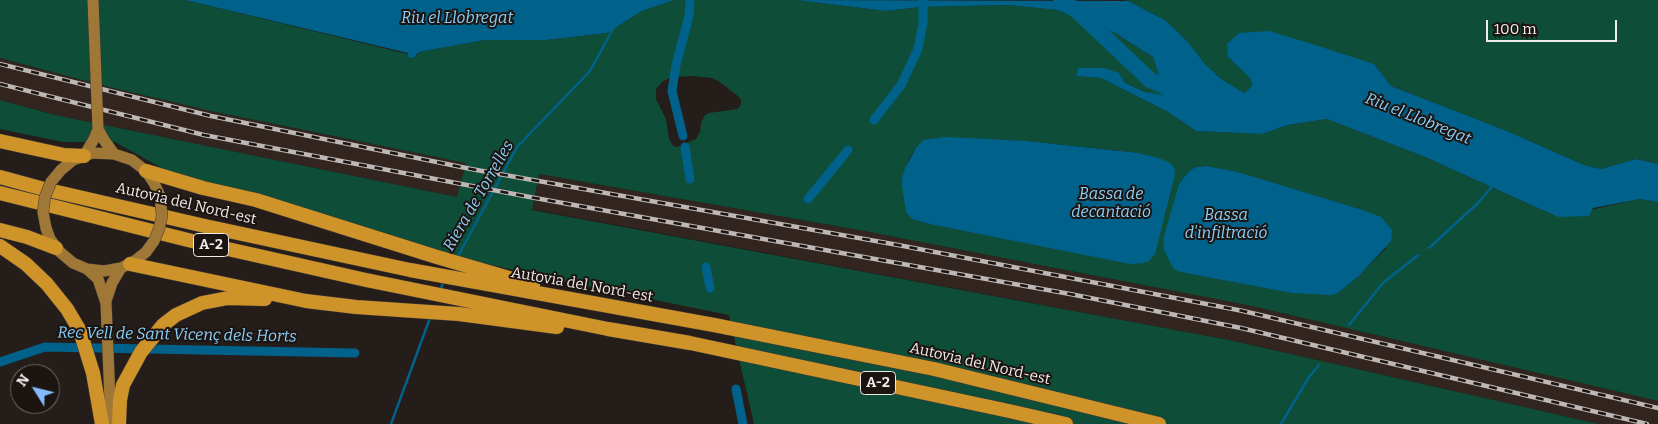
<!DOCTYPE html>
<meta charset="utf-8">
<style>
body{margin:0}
#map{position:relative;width:1658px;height:424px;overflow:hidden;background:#251d1a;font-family:Bitter,serif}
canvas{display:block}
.north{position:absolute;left:10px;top:364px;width:50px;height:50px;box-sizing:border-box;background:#1c1411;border:1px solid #716a67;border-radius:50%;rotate:306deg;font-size:14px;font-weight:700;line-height:20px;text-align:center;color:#f0eae8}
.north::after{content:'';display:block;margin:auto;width:18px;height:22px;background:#84bcfb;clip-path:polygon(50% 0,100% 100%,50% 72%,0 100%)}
.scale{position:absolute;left:1486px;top:20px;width:131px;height:22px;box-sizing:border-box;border:2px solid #f0eae8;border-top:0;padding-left:6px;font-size:15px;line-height:18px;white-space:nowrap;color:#f0eae8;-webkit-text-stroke:4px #1c1411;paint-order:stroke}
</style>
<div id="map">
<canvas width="1658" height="424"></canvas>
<div class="north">N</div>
<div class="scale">100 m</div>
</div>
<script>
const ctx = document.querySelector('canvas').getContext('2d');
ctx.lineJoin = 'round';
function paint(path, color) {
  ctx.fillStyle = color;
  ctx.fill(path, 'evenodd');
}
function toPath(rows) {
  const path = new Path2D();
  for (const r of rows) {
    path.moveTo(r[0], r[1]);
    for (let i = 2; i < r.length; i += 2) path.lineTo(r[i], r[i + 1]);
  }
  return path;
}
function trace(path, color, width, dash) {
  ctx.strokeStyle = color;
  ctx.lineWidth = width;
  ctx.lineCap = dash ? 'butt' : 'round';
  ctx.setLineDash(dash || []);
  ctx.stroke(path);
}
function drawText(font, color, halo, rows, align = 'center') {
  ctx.font = font + ' Bitter,serif';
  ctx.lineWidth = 4;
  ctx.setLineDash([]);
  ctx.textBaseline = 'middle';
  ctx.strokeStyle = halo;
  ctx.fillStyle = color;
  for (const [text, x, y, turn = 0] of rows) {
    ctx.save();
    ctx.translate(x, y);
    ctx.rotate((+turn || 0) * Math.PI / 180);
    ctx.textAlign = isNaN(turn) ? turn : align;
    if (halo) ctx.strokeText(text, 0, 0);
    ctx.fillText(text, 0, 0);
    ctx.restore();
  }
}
const built = toPath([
 [0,58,105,86,211,111,466,163,457,197,55,115,0,100],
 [539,174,859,230,1252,306,1658,401,1658,424,1599,424,1229,340,532,209]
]);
const green = toPath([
 [0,0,185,0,416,56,419,52,485,40,546,40,607,33,642,11,674,0,796,0,886,11,921,7,1008,5,1057,10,1115,33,1153,57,1165,96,1145,92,1125,83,1119,73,1076,76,1101,78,1168,112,1196,131,1262,134,1288,125,1327,119,1425,157,1558,217,1640,199,1658,202,1658,401,1252,306,859,230,539,174,532,210,1229,340,1599,424,754,424,729,315,581,285,483,263,165,170,115,142,63,142,0,129,0,100,55,115,457,197,466,163,211,111,105,86,0,58],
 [693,76,712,78,720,82,739,97,741,100,741,105,737,109,709,113,705,115,701,123,700,132,696,139,677,147,673,146,669,139,666,119,656,99,656,89,662,82,671,77],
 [1027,141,1139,153,1159,158,1174,180,1165,216,1027,243,929,224,912,219,902,178,909,159,916,148],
 [1207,166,1238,172,1360,209,1386,248,1360,275,1338,293,1291,293,1180,272,1174,268,1179,184,1189,171,1196,167],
 [1124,0,1658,0,1658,164,1636,159,1601,169,1584,165,1507,131,1391,86,1374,64,1229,58,1250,77,1252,86,1244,93,1220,78,1205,64,1187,41,1165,20,1128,1]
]);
const water = toPath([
 [185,0,674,0,642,11,607,33,546,40,485,40,419,52,413,58,408,57,408,53],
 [796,0,1128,1,1165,20,1187,41,1205,64,1220,78,1244,93,1252,86,1250,78,1228,57,1227,44,1239,33,1269,31,1312,44,1374,64,1391,86,1507,131,1584,165,1601,169,1636,159,1658,164,1658,202,1640,199,1593,208,1589,216,1558,217,1425,157,1327,119,1288,125,1262,134,1196,131,1168,112,1101,78,1076,76,1078,68,1104,68,1119,73,1125,83,1145,92,1165,95,1153,57,1115,33,1057,10,1008,5,921,7,886,11],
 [945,137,1027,141,1139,153,1159,158,1172,164,1175,171,1174,180,1155,254,1149,261,1143,263,1130,264,929,224,912,219,906,212,902,186,902,178,905,168,916,148,923,140],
 [1207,166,1238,172,1360,209,1381,217,1392,230,1391,241,1360,275,1338,293,1331,295,1291,293,1180,272,1173,268,1164,250,1163,240,1179,184,1189,171,1196,167]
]);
const stream = toPath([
 [1429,248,1478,203,1494,184],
 [457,258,517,147,590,71,614,27],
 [440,291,444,280],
 [1349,325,1383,283,1418,255],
 [391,424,430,318],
 [1281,424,1309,377,1319,365]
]);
const canal = toPath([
 [874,120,901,85,918,49,923,23,923,0],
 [683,136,672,91,676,65,689,16,690,0],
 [685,147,690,179],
 [808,199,848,150],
 [706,267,710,288],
 [0,362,45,347,355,353],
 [736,389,743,424]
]);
const river = toPath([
 [1061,0,1076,10,1150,80,1182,94]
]);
const primary = toPath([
 [98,129,104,140,114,154],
 [84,156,94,139,98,129],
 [61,170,73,160,92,153,114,154,132,160,146,171,154,183,160,196],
 [46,228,50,239,60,252,73,263,87,269,104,271,121,268,136,260,146,252],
 [87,269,98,279,106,303,111,424],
 [106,301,112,283,121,268]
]);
const highway = toPath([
 [0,141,64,155,84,156],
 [146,171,203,188,256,200,437,257,533,285],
 [0,177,44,189,205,226,410,270,714,325,934,369,1159,424],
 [0,193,192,241,366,280,608,329,690,343,1009,411,1066,424],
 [0,230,27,237,56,248],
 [0,246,26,264,47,284,67,309,80,331,93,373,102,424],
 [130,264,306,301,356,307,459,314,557,327],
 [119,424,120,400,123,385,141,352,163,325,176,315,202,303,228,298,265,299]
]);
const rail = toPath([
 [0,64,211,116,471,169,898,245,1243,311,1658,408],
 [0,84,204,135,535,198,1070,294,1241,328,1647,424]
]);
const primaryBridge = toPath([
 [93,0,98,129],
 [46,228,43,212,45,197,51,182,61,170],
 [146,252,154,241,159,229,162,216,160,196]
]);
const shields = [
 [211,245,35],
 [878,383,35]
];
const shieldNames = [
 ["A-2",211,245],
 ["A-2",878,383]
];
const streetNames = [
 ["Autovia del Nord-est",186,204,13],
 ["Autovia del Nord-est",582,285,10],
 ["Autovia del Nord-est",980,364,13]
];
const waterNames = [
 ["Riu el Llobregat",457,19],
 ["Riu el Llobregat",1418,119,22],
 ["Bassa de",1111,195],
 ["decantació",1111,213],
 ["Riera de Torrelles",479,196,-60],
 ["Bassa",1226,216],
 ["d'infiltració",1226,234],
 ["Rec Vell de Sant Vicenç dels Horts",177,335,1]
];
paint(built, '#32241e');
paint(green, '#0e4d37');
paint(water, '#00628b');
trace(stream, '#00628b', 2.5);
trace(canal, '#00628b', 9);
trace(river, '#00628b', 16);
trace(primary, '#403a37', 12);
trace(highway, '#403a37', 15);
trace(primary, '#9f7837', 11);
trace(highway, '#ce9329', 14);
trace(rail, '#bdb7b5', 4.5);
trace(rail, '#1c1411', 2.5, [8]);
trace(primaryBridge, '#403a37', 12, []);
trace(primaryBridge, '#9f7837', 11);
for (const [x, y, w] of shields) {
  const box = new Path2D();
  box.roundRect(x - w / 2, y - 11.5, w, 23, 4);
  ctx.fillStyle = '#1c1411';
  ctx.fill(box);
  trace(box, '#f0eae8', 1);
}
drawText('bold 14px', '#f0eae8', null, shieldNames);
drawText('15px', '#f0eae8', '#1c1411', streetNames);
drawText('italic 16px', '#88d0fa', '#1c1411', waterNames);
</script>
